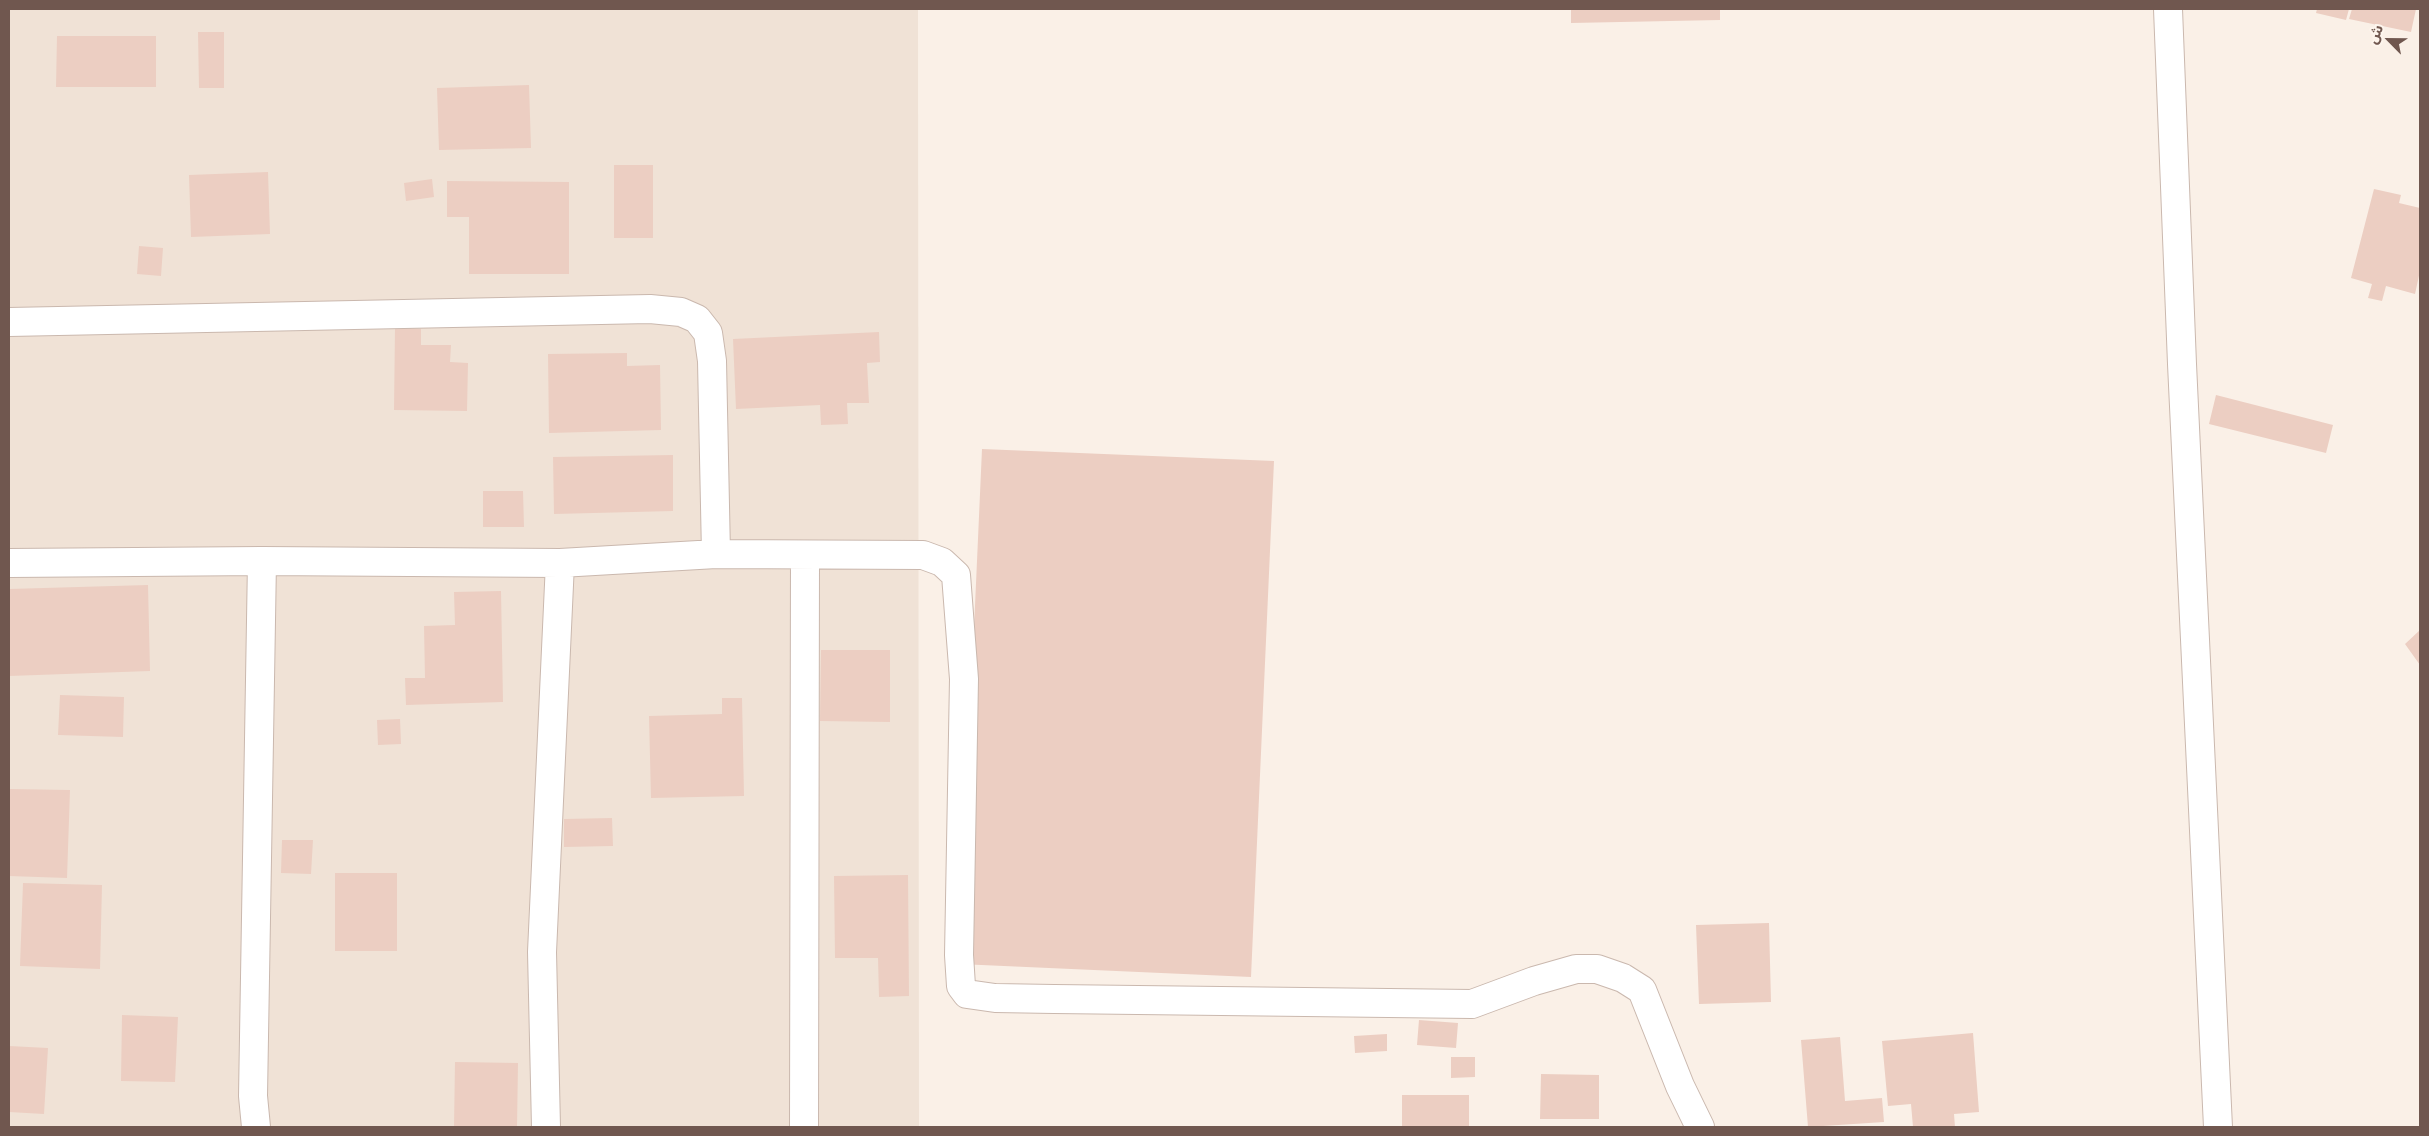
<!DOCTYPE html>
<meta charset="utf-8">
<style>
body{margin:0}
#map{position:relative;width:2429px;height:1136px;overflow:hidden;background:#faf0e7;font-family:Mulish,"Noto Sans Arabic",sans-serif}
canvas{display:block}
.frame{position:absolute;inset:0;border:10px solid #70574f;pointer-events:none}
.north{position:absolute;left:2364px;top:15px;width:50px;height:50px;-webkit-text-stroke:4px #fdf5ed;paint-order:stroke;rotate:293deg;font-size:14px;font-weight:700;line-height:20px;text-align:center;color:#70574f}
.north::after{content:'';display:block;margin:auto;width:18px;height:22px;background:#70574f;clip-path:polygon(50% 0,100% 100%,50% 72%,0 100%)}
</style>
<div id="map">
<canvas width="2429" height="1136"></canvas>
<div class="frame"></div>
<div class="north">ش</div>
</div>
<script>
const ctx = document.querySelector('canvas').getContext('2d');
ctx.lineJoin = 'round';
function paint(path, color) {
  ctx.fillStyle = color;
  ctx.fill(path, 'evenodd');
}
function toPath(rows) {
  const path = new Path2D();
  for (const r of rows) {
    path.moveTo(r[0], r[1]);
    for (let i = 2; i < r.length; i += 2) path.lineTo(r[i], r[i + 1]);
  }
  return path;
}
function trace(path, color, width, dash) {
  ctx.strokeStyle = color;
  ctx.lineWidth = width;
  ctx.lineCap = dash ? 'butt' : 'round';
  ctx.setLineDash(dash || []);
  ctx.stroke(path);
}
const residential = toPath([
 [9,9,918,9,919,1127,9,1127]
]);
const building = toPath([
 [1571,9,1720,9,1720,20,1571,23],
 [2317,9,2349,9,2346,20,2316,13],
 [2352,9,2416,9,2411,32,2349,19],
 [198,32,224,32,224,88,199,88],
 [57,36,156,36,156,87,56,87],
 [529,85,531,148,439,150,437,88],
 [614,165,653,165,653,238,614,238],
 [268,172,270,234,191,237,189,175],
 [432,179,434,197,406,201,404,183],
 [447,181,569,182,569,274,469,274,469,217,447,217],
 [2374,189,2401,195,2399,203,2420,208,2420,271,2415,294,2386,286,2382,301,2368,298,2372,284,2351,278],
 [139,246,163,248,161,276,137,274],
 [395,328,421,329,421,345,451,345,450,362,468,363,467,411,394,410],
 [879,332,880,362,867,363,869,403,847,403,848,424,821,425,820,405,736,409,733,339],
 [627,353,627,366,660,365,661,430,549,433,548,354],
 [2216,395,2333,425,2326,453,2209,424],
 [982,449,1274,461,1251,977,959,964],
 [673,455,673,511,554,514,553,457],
 [483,491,523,491,524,527,483,527],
 [148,585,150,671,9,676,9,589],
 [501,591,503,702,406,705,405,678,425,678,424,626,455,625,454,592],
 [2420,630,2420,665,2405,644],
 [821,650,890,650,890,722,820,721],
 [60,695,124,697,123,737,58,735],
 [722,698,742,698,744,796,651,798,649,716,722,714],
 [400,719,401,744,378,745,377,720],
 [9,789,70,790,67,878,9,876],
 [612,818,613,846,564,847,564,819],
 [282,840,313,840,311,874,281,873],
 [335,873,397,873,397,951,335,951],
 [908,875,909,996,879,997,878,958,835,958,834,876],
 [23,883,102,885,100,969,20,966],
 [1769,923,1771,1002,1699,1004,1696,925],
 [122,1015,178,1017,175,1082,121,1081],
 [1419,1020,1458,1023,1456,1048,1417,1045],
 [1973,1033,1979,1112,1954,1114,1955,1127,1913,1127,1911,1104,1888,1106,1882,1041],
 [1387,1034,1387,1051,1355,1053,1354,1036],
 [1840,1037,1845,1101,1882,1098,1884,1122,1808,1127,1801,1040],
 [9,1046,48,1048,44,1114,9,1112],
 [1451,1057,1475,1057,1475,1077,1451,1078],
 [455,1062,518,1063,517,1127,454,1127],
 [1541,1074,1599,1075,1599,1119,1540,1119],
 [1402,1095,1469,1095,1469,1127,1402,1127]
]);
const minor = toPath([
 [2168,9,2182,364,2218,1127],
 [9,322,650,309,681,312,697,319,708,333,712,361,716,554],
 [9,563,262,561,560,563,716,554,923,555,942,562,956,575,964,679,959,955,961,986,967,994,995,998,1054,999,1472,1004,1534,981,1576,969,1597,969,1623,978,1642,990,1680,1086,1700,1127],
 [256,1127,253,1096,262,561],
 [546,1127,542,952,560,563],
 [804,1127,805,556]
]);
paint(residential, '#f0e2d6');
paint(building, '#eccec2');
trace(minor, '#cab8ae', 30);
trace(minor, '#fff', 28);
</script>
